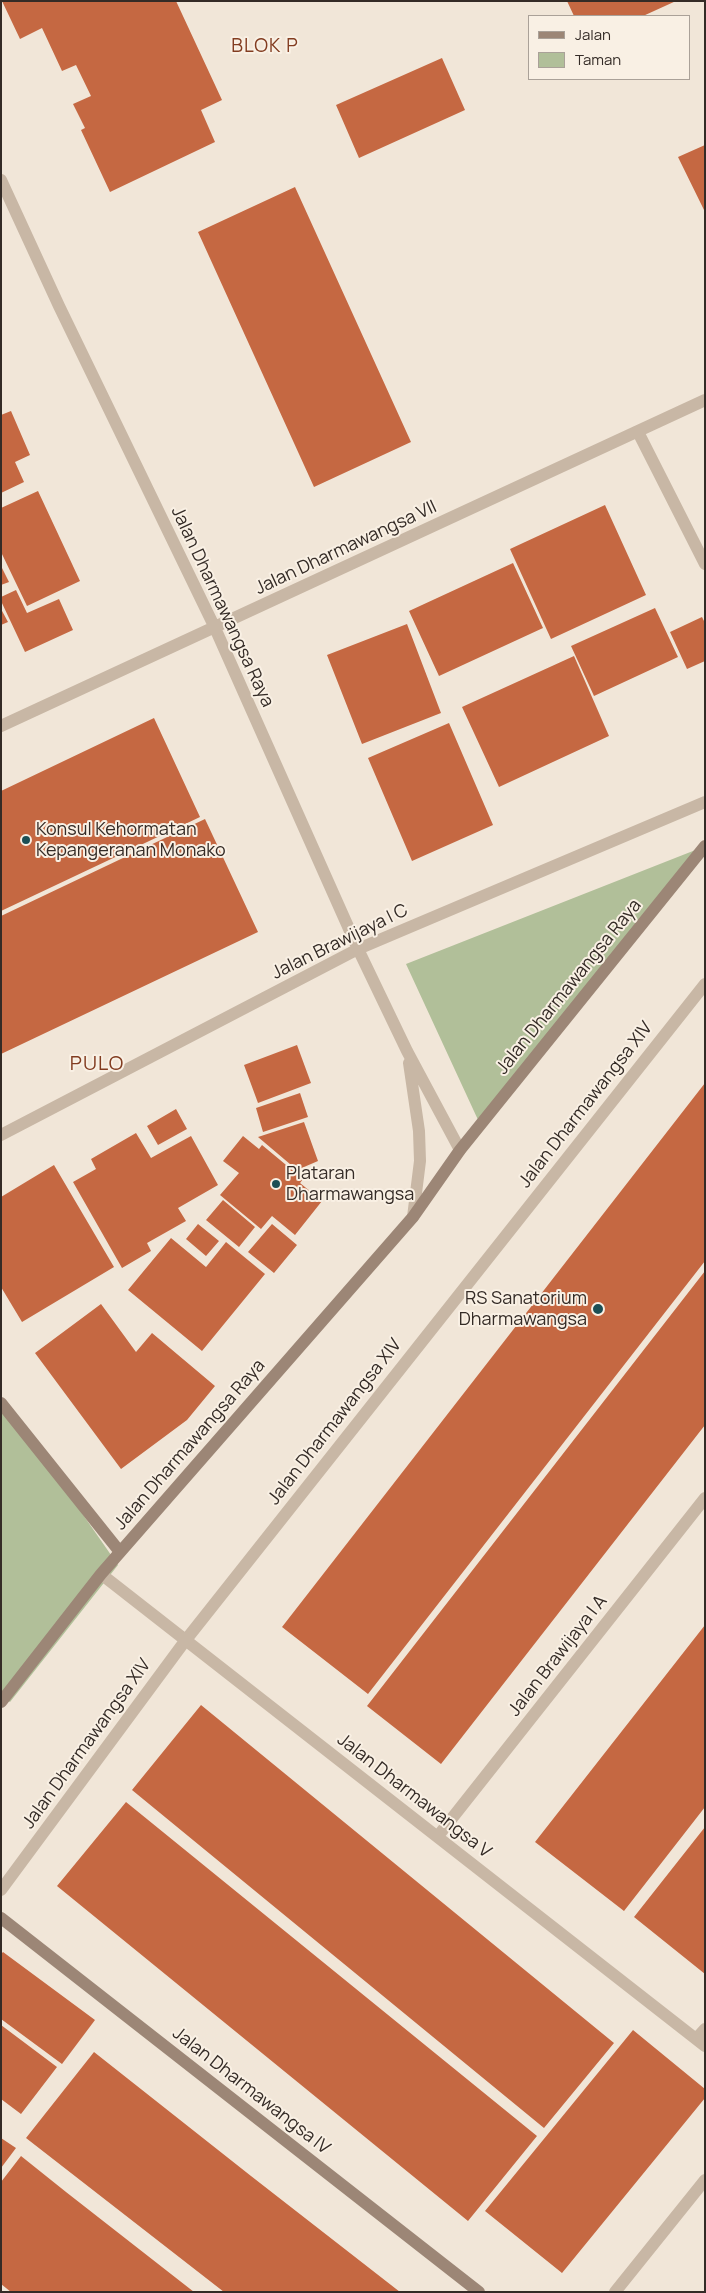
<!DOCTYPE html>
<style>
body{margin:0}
#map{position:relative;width:706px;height:2293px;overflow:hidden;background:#f1e6d8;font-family:Manrope,sans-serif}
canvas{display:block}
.frame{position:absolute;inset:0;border:2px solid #342b26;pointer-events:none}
.legend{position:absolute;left:528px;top:15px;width:162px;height:65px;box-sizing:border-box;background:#f9f0e4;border:1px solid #aaa198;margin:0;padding:6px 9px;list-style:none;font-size:15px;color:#342b26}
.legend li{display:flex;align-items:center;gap:10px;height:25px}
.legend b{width:25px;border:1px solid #aaa198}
</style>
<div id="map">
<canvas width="706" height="2293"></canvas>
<div class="frame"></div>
<ul class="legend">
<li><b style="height:6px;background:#9c8676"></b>Jalan</li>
<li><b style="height:14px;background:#b1bf99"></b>Taman</li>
</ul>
</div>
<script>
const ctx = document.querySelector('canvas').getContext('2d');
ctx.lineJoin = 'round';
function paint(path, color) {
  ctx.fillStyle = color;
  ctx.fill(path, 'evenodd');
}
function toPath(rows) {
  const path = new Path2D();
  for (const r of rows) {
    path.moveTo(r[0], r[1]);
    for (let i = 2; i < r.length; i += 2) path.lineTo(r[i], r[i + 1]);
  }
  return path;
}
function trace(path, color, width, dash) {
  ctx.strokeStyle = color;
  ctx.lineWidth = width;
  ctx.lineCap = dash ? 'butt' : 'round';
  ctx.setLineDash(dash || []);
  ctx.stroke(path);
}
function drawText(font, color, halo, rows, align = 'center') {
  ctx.font = font + ' Manrope,sans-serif';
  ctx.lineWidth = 4;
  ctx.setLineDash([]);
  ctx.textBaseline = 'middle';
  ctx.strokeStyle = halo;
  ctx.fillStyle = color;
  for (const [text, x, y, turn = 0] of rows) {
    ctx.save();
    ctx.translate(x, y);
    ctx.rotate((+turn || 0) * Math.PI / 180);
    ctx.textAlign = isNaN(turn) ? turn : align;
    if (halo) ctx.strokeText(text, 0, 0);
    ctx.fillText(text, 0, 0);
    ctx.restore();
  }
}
const green = toPath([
 [698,849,479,1122,406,964],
 [1,1397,118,1565,10,1702,1,1696]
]);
const building = toPath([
 [2,1,176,1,222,100,201,110,215,142,110,192,81,130,85,128,73,104,91,96,76,65,62,71,42,28,20,39],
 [567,1,676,1,643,16,574,16],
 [442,58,465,110,359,158,336,105],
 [705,145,705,212,678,157],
 [295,187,411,442,314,487,198,232],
 [11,411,30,455,15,462,24,482,1,493,1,415],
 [38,491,80,581,27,606,1,552,1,508],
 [605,505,646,595,551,639,510,549],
 [513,563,543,628,439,676,409,611],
 [1,566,9,582,1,585],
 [16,590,27,613,59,599,73,630,25,652,1,601,1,597],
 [655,608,678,657,594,696,571,646],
 [1,609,8,622,1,625],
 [702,617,705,623,705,661,687,669,670,632],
 [407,624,441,713,362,744,327,655],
 [574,656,609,736,499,787,462,707],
 [154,718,200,817,1,911,1,791],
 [449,723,493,825,412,861,368,758],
 [205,819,258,932,1,1054,1,916],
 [297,1045,311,1083,258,1103,244,1065],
 [705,1083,705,1261,368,1694,282,1627],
 [300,1093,308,1117,263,1132,256,1108],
 [176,1109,187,1129,158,1145,147,1126],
 [304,1122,318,1161,297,1170,258,1137],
 [136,1133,151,1158,191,1136,218,1185,178,1208,186,1221,147,1243,151,1251,122,1268,73,1182,96,1169,91,1159],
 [243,1136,259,1149,262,1145,303,1179,300,1183,322,1201,295,1235,272,1216,261,1229,220,1195,239,1173,223,1161],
 [54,1165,114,1267,22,1322,1,1287,1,1197],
 [223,1200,255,1227,239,1247,206,1220],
 [198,1224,219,1241,206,1256,186,1239],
 [272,1224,297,1245,274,1273,248,1252],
 [171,1238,206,1267,226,1242,265,1274,202,1351,128,1290],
 [705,1271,705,1425,441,1764,367,1706],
 [101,1304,136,1352,152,1333,215,1386,187,1420,121,1469,35,1353],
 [705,1625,705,1807,624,1911,535,1842],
 [201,1705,614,2043,544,2128,132,1790],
 [126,1802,537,2136,468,2221,57,1886],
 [705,1827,705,1974,634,1917],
 [3,1952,95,2020,62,2064,1,2019,1,1954],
 [1,2025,57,2067,21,2114,1,2099],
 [633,2030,705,2089,705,2098,562,2273,485,2211],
 [94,2052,251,2176,400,2292,224,2292,26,2138],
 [1,2138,16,2148,1,2168],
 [21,2156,66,2192,194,2292,11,2292,1,2284,1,2182]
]);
const street = toPath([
 [1,180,59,306,215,628,358,949,407,1051,460,1150],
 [638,432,705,564],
 [1,726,705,400],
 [409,1063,419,1131,420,1161,413,1217],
 [1,1135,358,949,705,802],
 [101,1574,705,2046],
 [438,1836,705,1498],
 [1,1890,185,1641,705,984],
 [696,2039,705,2029],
 [615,2292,705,2180]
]);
const secondary = toPath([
 [1,1403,120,1552],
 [1,1702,101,1574,413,1217,460,1150,705,846],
 [1,1918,479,2292]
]);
const markers = [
 [26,840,5,"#1c4f55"],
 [276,1184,5,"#1c4f55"],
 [598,1309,6,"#1c4f55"]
];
const streetNames = [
 ["Jalan Dharmawangsa VII",346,548,-25],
 ["Jalan Dharmawangsa Raya",222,607,65],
 ["Jalan Brawijaya I C",340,942,-26],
 ["Jalan Dharmawangsa Raya",569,987,-51],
 ["Jalan Dharmawangsa XIV",586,1105,-52],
 ["Jalan Dharmawangsa XIV",335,1422,-52],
 ["Jalan Dharmawangsa Raya",190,1445,-49],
 ["Jalan Brawijaya I A",558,1656,-52],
 ["Jalan Dharmawangsa XIV",87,1744,-54],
 ["Jalan Dharmawangsa V",414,1796,38],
 ["Jalan Dharmawangsa IV",251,2091,38]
];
const poiNames = [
 ["Konsul Kehormatan",36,830],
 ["Kepangeranan Monako",36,851],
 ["Plataran",286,1174],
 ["Dharmawangsa",286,1195],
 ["RS Sanatorium",587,1299,"right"],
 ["Dharmawangsa",587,1320,"right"]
];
const neighbourhoodNames = [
 ["BLOK P",265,47]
];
const quarterNames = [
 ["PULO",97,1064]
];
paint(green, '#b1bf99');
paint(building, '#c56842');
trace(street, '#c8b7a5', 12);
trace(secondary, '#9c8676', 12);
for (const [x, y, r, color] of markers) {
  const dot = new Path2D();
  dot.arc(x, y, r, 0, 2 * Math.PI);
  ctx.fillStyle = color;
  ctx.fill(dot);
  trace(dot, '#f9f0e4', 2);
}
drawText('18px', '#342b26', '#f9f0e4', streetNames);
drawText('18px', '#342b26', '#f9f0e4', poiNames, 'left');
ctx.letterSpacing = '1px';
drawText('19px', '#823c20', '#f9f0e4', neighbourhoodNames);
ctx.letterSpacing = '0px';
ctx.letterSpacing = '1px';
drawText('20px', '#823c20', '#f9f0e4', quarterNames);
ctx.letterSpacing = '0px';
</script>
